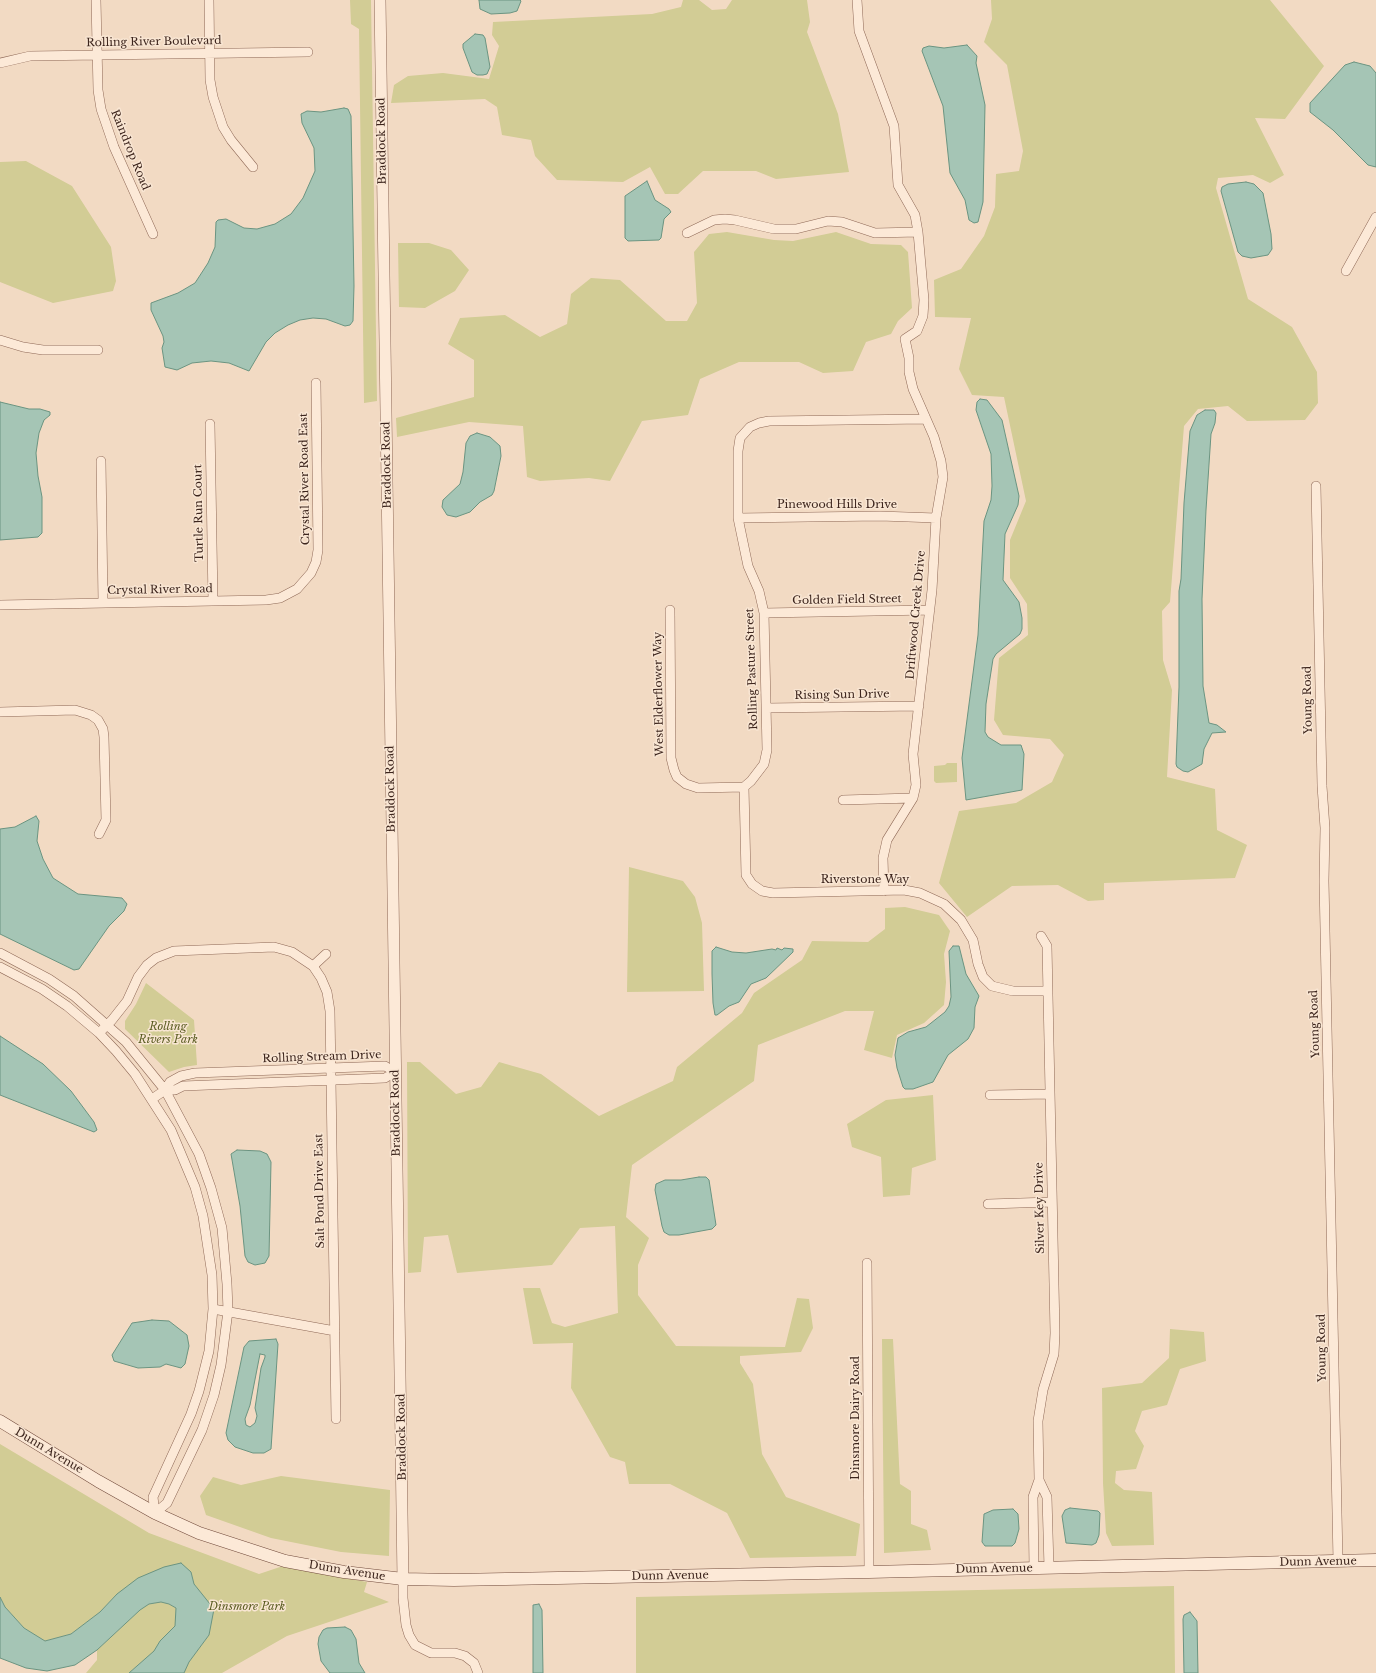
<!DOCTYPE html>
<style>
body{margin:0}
canvas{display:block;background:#f2dac3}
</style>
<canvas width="1376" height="1673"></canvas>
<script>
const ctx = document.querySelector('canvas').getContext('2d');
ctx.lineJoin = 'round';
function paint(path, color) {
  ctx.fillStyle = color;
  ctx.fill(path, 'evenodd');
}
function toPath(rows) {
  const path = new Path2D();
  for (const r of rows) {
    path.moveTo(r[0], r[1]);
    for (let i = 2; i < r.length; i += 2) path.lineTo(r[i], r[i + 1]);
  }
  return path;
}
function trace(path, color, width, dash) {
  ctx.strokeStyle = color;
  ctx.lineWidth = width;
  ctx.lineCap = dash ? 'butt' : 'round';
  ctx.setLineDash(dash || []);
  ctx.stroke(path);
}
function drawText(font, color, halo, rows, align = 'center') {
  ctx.font = font + ' "Libre Baskerville",serif';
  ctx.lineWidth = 3;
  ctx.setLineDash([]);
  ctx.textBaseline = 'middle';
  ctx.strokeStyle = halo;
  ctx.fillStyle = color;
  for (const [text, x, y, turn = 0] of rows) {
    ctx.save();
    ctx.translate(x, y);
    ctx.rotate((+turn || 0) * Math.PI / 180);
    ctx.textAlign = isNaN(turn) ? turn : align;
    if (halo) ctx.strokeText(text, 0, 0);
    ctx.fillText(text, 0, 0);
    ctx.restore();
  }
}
const green = toPath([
 [350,0,371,0,377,401,364,403,359,29,351,24],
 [683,0,699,0,712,10,726,9,732,0,807,0,810,22,807,32,838,114,849,172,776,179,756,171,703,171,678,194,665,194,650,167,623,182,557,180,535,156,531,140,502,135,497,107,485,99,391,103,394,85,408,76,443,73,489,79,499,46,492,35,493,22,652,14,681,7],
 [991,0,1270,0,1324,66,1285,119,1255,118,1284,175,1270,183,1253,175,1218,178,1216,188,1248,299,1292,327,1317,372,1318,403,1305,420,1247,421,1228,406,1198,409,1184,426,1170,602,1162,611,1163,660,1172,690,1167,777,1215,789,1217,830,1247,845,1235,878,1104,883,1104,900,1088,901,1058,885,1012,886,967,917,939,883,959,811,1016,803,1052,782,1064,755,1050,739,1003,735,994,720,999,658,1028,635,1027,604,1010,578,1010,540,1026,501,1004,397,972,395,959,369,971,318,935,317,934,280,961,269,984,236,995,207,996,174,1019,171,1023,151,1007,65,984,42,992,19],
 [26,161,72,186,111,247,116,281,113,291,53,303,0,282,0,162],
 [727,232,774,240,793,241,836,232,871,244,901,245,908,252,912,308,898,321,891,334,866,342,853,371,823,373,799,362,739,362,700,379,688,415,642,421,610,481,589,478,540,481,527,477,523,426,469,422,397,437,396,418,474,397,474,360,448,344,460,318,505,315,540,337,567,324,571,294,591,278,620,280,666,321,687,321,697,303,694,252,709,234],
 [398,243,429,243,451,250,469,270,455,291,425,308,399,307],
 [947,763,957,763,957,782,936,783,934,781,934,766,945,765],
 [629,867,683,881,695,897,702,923,704,991,627,992],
 [905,907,939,915,950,931,944,954,946,982,944,1005,924,1023,897,1035,892,1058,864,1050,874,1011,845,1011,758,1045,754,1081,632,1165,626,1217,649,1238,638,1265,638,1295,676,1346,785,1347,797,1298,809,1299,813,1328,801,1352,740,1356,740,1363,753,1384,762,1454,786,1497,860,1524,856,1556,750,1558,727,1513,670,1484,629,1484,625,1462,610,1457,571,1388,573,1343,533,1344,523,1288,540,1288,552,1323,565,1327,618,1313,615,1226,580,1228,552,1265,457,1273,448,1235,424,1237,421,1272,408,1273,407,1062,420,1062,456,1094,481,1087,499,1062,541,1074,599,1116,673,1081,677,1067,742,1013,754,993,802,960,812,941,868,942,885,929,885,908],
 [146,983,194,1020,197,1065,184,1067,169,1072,125,1029,125,1021,136,1004],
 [933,1095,936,1160,912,1168,910,1195,883,1197,881,1157,852,1147,847,1124,886,1100],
 [1170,1329,1204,1332,1206,1361,1180,1369,1167,1405,1142,1411,1135,1431,1144,1446,1136,1469,1116,1471,1115,1483,1124,1490,1152,1492,1154,1545,1112,1546,1106,1533,1103,1483,1102,1388,1142,1383,1169,1358],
 [882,1339,893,1339,900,1484,911,1491,911,1524,927,1530,931,1550,884,1553],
 [0,1444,149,1533,259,1574,283,1566,367,1582,364,1592,389,1602,287,1636,222,1673,184,1673,189,1662,209,1635,213,1609,194,1584,191,1572,117,1594,100,1612,71,1634,45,1641,24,1628,5,1607,0,1597],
 [281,1476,390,1490,389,1556,341,1552,271,1538,206,1515,200,1496,213,1477,241,1485],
 [1174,1586,1175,1673,636,1673,636,1597],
 [161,1602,169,1604,176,1608,177,1617,175,1626,160,1641,155,1651,129,1673,86,1673,97,1660,97,1650,140,1610,149,1604]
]);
const water = toPath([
 [479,0,520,0,521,1,517,11,510,13,491,14,480,9,479,0],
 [475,34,483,35,485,38,490,67,487,74,483,75,477,75,472,72,463,48,463,44,475,34],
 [967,45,977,56,976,63,985,105,983,202,978,222,974,223,969,220,965,200,950,173,943,106,922,51,923,48,929,46,944,48,967,45],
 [1354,62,1370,66,1376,73,1376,167,1368,165,1333,130,1310,112,1310,103,1345,65,1354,62],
 [344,108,348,109,351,116,354,286,353,321,350,325,345,326,326,319,313,318,300,320,288,325,275,333,266,342,249,371,229,363,211,361,192,363,177,370,165,367,162,348,164,342,163,336,151,310,151,303,178,293,195,283,208,263,215,247,216,222,218,220,226,219,244,228,257,229,275,224,291,214,303,198,315,171,314,148,302,123,301,114,307,111,321,112,344,108],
 [647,181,655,200,669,209,671,212,664,219,661,238,659,240,628,241,625,238,625,196,647,181],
 [1246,182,1254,184,1263,193,1271,234,1272,249,1268,255,1251,258,1242,256,1238,252,1221,191,1222,187,1228,184,1246,182],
 [980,399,987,400,1002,420,1019,496,1018,505,1005,534,1003,580,1019,602,1022,618,1022,629,1020,634,996,654,993,659,986,704,985,732,988,737,1001,745,1021,745,1024,754,1022,790,966,800,962,758,978,635,984,521,991,500,992,486,991,454,976,410,977,402,980,399],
 [0,402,29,409,40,409,50,412,50,415,44,420,39,433,36,453,38,476,42,497,42,533,38,537,0,540,0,402],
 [1205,410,1214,410,1216,413,1215,423,1211,434,1206,510,1202,599,1203,686,1209,723,1217,725,1226,732,1212,733,1204,749,1202,764,1188,772,1183,771,1177,767,1176,764,1179,687,1179,591,1181,579,1184,503,1190,431,1197,415,1205,410],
 [477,433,490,437,500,446,501,456,494,491,492,495,480,502,470,512,456,517,447,515,442,507,443,500,460,484,463,472,466,443,470,436,477,433],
 [36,816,39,821,37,841,43,859,53,878,78,894,122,898,127,904,124,911,109,926,79,969,74,970,0,934,0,829,15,827,36,816],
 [953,946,959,946,966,974,979,996,975,1007,974,1028,968,1039,948,1055,933,1082,913,1089,905,1089,903,1087,897,1068,895,1055,898,1038,908,1032,926,1027,945,1012,949,1006,951,997,949,951,953,946],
 [716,947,732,952,746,953,772,949,776,950,777,948,782,950,784,948,793,949,793,952,766,978,751,984,739,1002,729,1006,717,1015,715,1015,713,1003,712,974,712,951,716,947],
 [0,1036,43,1064,71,1091,94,1122,97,1130,94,1132,0,1095,0,1036],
 [237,1150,260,1151,267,1154,271,1162,269,1256,265,1263,255,1265,248,1262,245,1256,240,1206,231,1154,237,1150],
 [699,1177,706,1177,709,1180,716,1225,712,1229,679,1235,669,1235,664,1232,662,1226,655,1190,656,1184,665,1180,681,1180,699,1177],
 [152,1320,169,1321,187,1335,189,1346,185,1364,181,1368,166,1364,160,1367,138,1368,114,1361,112,1355,132,1323,152,1320],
 [276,1339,278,1344,271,1449,264,1453,253,1453,235,1447,228,1440,226,1433,244,1347,249,1341,276,1339],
 [260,1354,265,1355,265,1357,261,1368,255,1408,257,1416,255,1423,250,1427,246,1425,245,1419,250,1405,260,1354],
 [1070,1508,1098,1511,1100,1513,1099,1535,1096,1543,1092,1545,1066,1543,1062,1516,1065,1510,1070,1508],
 [1013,1509,1018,1514,1019,1529,1015,1543,1012,1546,985,1546,982,1542,984,1514,993,1510,1013,1509],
 [181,1563,191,1572,194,1584,214,1609,209,1635,189,1662,184,1673,129,1673,154,1651,160,1641,175,1626,176,1608,169,1604,161,1602,149,1604,140,1610,97,1650,75,1665,47,1671,26,1668,0,1658,0,1597,5,1607,24,1628,45,1641,71,1634,100,1612,117,1594,138,1578,164,1567,181,1563],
 [539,1604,542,1610,543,1673,533,1673,533,1605,539,1604],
 [1190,1612,1197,1621,1198,1673,1184,1673,1183,1619,1184,1615,1190,1612],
 [345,1627,351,1630,356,1639,359,1663,365,1673,330,1673,321,1661,318,1644,319,1637,323,1630,327,1628,345,1627]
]);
const minor = toPath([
 [96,0,98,90,101,109,114,147,153,234],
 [209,0,210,80,213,97,223,127,231,140,253,167],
 [857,0,859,31,894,126,898,185,915,215,918,232,924,300,923,316,917,331,905,339,909,358,909,372,913,389,934,437,941,461,943,477,936,518,932,590,913,754,916,785,913,798,887,840,883,858,884,891],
 [0,63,30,56,308,52],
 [687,233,714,220,725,219,735,220,774,229,796,229,828,221,842,222,875,233,918,232],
 [1346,271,1376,217],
 [0,340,23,347,43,350,98,350],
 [926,419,769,421,759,423,750,427,740,438,738,451,738,518,748,566,759,591,764,613,767,750,764,764,751,781,744,787,746,875,752,884,762,891,773,893,904,890,920,893,944,904,961,920,973,940,978,964,983,977,992,986,1013,991,1048,991],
 [210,424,213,601],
 [101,461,103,603],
 [1316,486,1322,786,1325,828,1324,881,1338,1561],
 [738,518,880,516,936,518],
 [0,605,266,600,280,598,297,589,311,573,316,562,318,550,316,383],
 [670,610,671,758,674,770,677,777,686,784,698,788,744,787],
 [764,613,930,610],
 [766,708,919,706],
 [0,712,75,710,91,715,98,720,103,729,104,737,106,820,99,834],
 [843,800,913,798],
 [0,953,49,979,74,996,126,1042,165,1090,199,1154,211,1188,222,1228,227,1284,228,1311,221,1365,214,1395,202,1430,167,1503,155,1513],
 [313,966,326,954],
 [0,967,42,989,67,1006,99,1033,116,1051,135,1074,171,1130,195,1187,203,1216,212,1275,213,1309,209,1351,199,1391,191,1414,153,1497,155,1513],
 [99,1033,112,1020,127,1001,138,977,147,965,156,958,174,951,274,947,292,952,313,966,321,978,327,992,330,1011,336,1419],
 [990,1095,1050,1094],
 [152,1099,165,1090,170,1082,181,1076,195,1073,385,1066,395,1072,385,1078,183,1086,175,1090,165,1090],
 [988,1204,1052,1202],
 [867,1263,869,1572],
 [213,1309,335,1331],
 [1039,1480,1047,1497,1049,1568],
 [1034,1568,1033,1497,1039,1480,1038,1421,1043,1390,1054,1354,1055,1333,1047,946,1041,936],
 [403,1579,403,1598,406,1625,409,1635,415,1645,431,1653,455,1653,465,1656,474,1663,478,1673]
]);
const tertiary = toPath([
 [380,0,403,1579]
]);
const secondary = toPath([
 [0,1421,98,1481,155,1513,199,1533,285,1561,344,1572,403,1579,454,1580,869,1572,1376,1560]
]);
const streetNames = [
 ["Rolling River Boulevard",154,42,-1],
 ["Braddock Road",382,141,-91],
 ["Raindrop Road",130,150,68],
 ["Braddock Road",387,465,-91],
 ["Crystal River Road East",305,479,-91],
 ["Pinewood Hills Drive",837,505],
 ["Turtle Run Court",199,513,-91],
 ["Crystal River Road",160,590,-1],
 ["Golden Field Street",847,600,-1],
 ["Driftwood Creek Drive",916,615,-85],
 ["Rolling Pasture Street",752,669,-92],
 ["West Elderflower Way",659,694,-91],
 ["Rising Sun Drive",842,695,-1],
 ["Young Road",1308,700,-91],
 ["Braddock Road",391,789,-91],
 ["Riverstone Way",865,880],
 ["Young Road",1315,1024,-92],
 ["Rolling Stream Drive",322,1057,-2],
 ["Braddock Road",396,1113,-91],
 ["Salt Pond Drive East",320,1191,-91],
 ["Silver Key Drive",1040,1208,-91],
 ["Young Road",1322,1348,-91],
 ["Dinsmore Dairy Road",856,1418,-90],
 ["Braddock Road",402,1437,-91],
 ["Dunn Avenue",49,1451,31],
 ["Dunn Avenue",1318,1562,-1],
 ["Dunn Avenue",994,1569,-1],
 ["Dunn Avenue",347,1571,9],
 ["Dunn Avenue",670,1576,-1]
];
const parkNames = [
 ["Rolling",168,1027],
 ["Rivers Park",168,1040],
 ["Dinsmore Park",247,1607]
];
paint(green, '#d2cc95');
paint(water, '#a5c5b5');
trace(water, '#6b9481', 1);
trace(minor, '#8f6957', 10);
trace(tertiary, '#8f6957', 12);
trace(secondary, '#714a3b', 13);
trace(minor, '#fce9d7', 9);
trace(tertiary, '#fce9d7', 11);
trace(secondary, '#fce9d7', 12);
drawText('11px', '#3d251d', '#f9e6d3', streetNames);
drawText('italic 11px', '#5a5c21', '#f9e6d3', parkNames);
</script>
